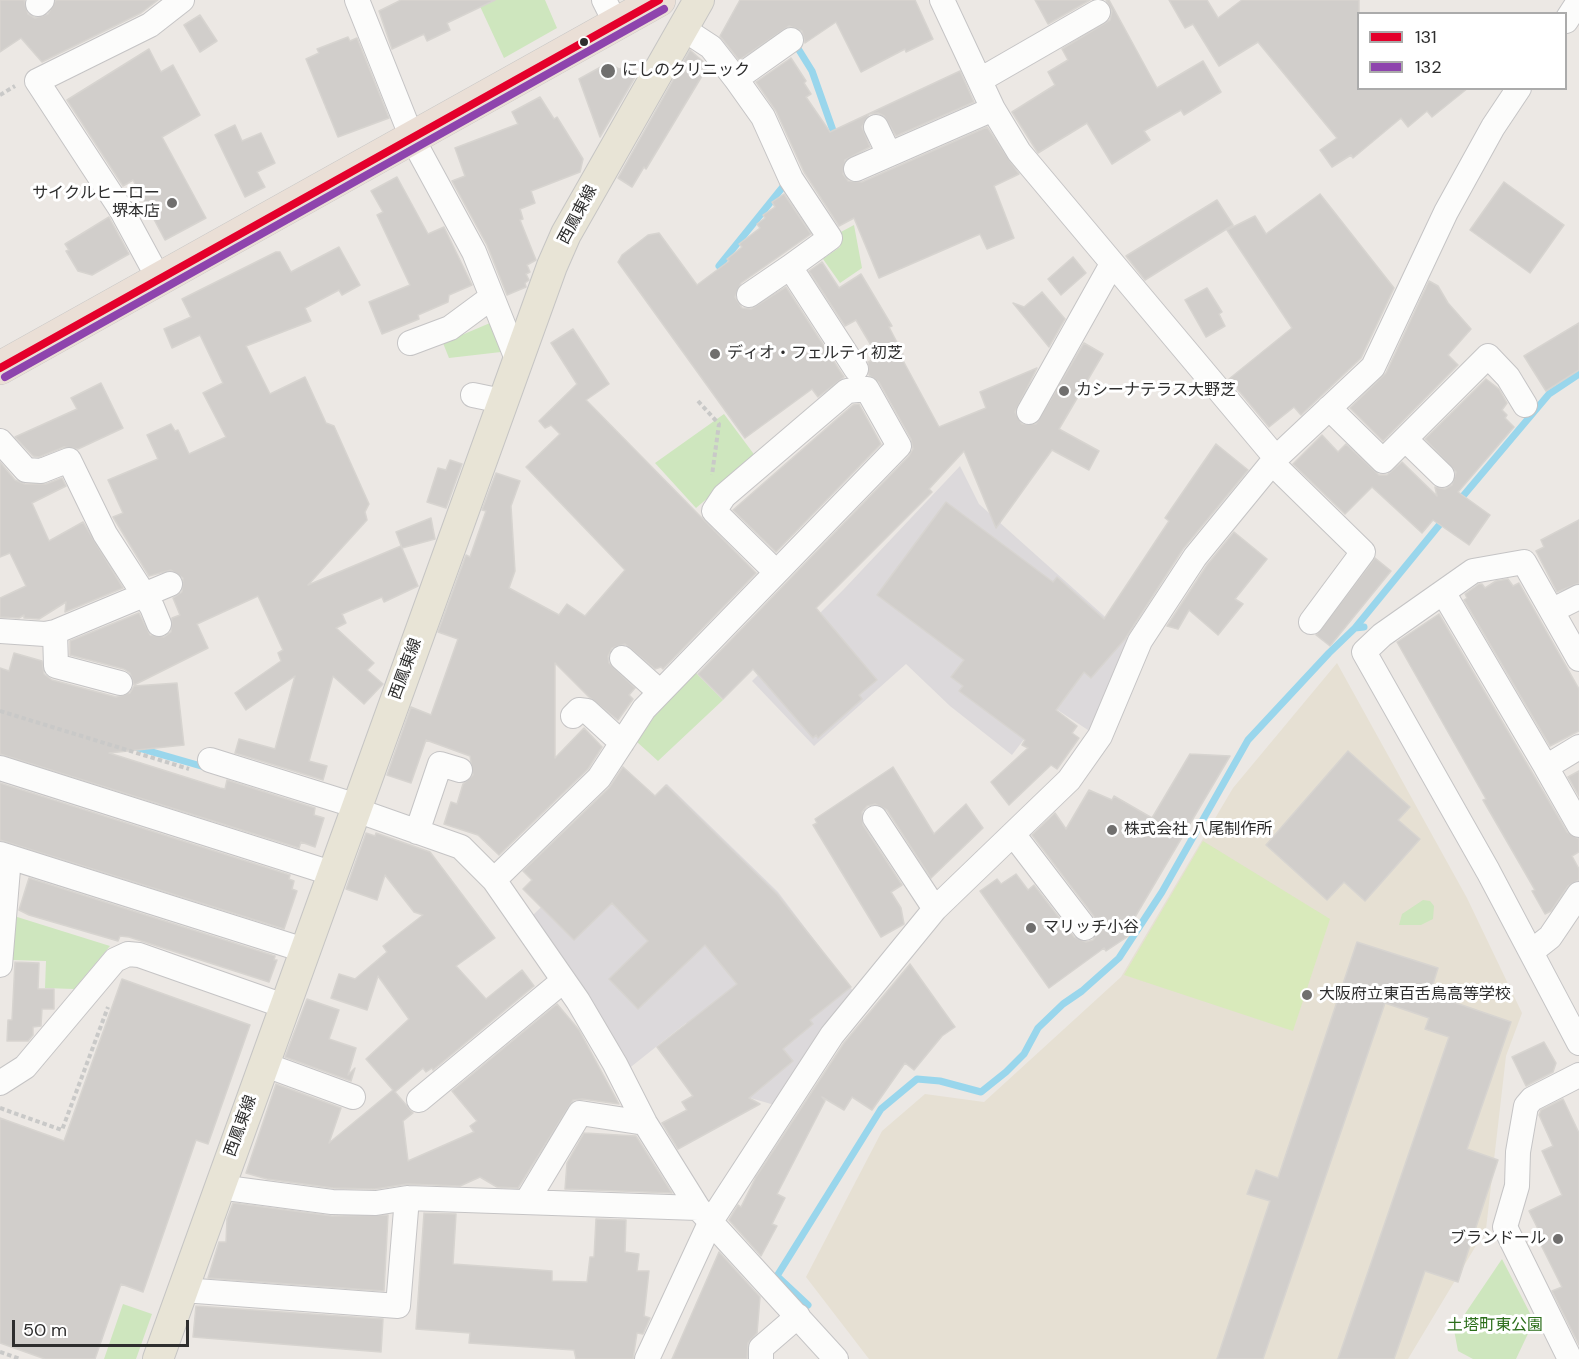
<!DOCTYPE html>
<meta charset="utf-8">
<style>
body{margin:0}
#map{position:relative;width:1579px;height:1359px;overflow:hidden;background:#ece8e4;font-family:"DM Sans",sans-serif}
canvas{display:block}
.legend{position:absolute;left:1357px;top:12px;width:210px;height:78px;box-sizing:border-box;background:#fff;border:2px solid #ababab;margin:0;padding:8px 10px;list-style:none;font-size:18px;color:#2e2e2e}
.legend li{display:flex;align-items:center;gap:12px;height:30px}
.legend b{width:30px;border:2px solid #ababab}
.scale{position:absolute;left:12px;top:1320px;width:177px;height:27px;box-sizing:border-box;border:3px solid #2e2e2e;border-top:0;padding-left:8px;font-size:18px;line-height:21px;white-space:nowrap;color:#2e2e2e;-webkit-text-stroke:4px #fff;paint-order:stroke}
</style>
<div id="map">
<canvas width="1579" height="1359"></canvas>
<ul class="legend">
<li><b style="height:8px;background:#e4002b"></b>131</li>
<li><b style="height:8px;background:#8e44ad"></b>132</li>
</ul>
<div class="scale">50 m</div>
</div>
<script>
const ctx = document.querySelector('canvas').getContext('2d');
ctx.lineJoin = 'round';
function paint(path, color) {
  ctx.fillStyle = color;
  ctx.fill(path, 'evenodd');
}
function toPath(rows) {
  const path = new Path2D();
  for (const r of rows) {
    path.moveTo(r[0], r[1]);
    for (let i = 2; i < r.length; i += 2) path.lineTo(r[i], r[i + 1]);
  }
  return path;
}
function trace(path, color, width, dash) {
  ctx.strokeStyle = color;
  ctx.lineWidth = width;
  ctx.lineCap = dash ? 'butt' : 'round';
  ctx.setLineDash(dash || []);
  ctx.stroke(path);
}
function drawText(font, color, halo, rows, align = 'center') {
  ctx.font = font + ' "DM Sans","Noto Sans JP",sans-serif';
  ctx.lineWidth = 6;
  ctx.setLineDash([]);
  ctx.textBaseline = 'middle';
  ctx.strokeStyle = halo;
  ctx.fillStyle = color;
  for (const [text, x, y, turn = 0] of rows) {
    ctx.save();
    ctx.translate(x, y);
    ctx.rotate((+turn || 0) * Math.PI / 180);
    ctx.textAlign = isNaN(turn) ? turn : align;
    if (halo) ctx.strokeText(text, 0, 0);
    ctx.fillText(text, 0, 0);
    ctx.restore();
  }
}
const industrial = toPath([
 [960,466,979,504,1131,640,1091,732,1050,705,1012,755,950,706,906,664,814,746,752,681,844,589],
 [667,784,778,892,853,991,778,1106,740,1095,686,1023,627,1070,532,916]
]);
const education = toPath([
 [1337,663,1467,898,1522,1013,1506,1056,1486,1229,1408,1359,869,1359,806,1277,882,1131,925,1094,984,1102,1121,977,1233,788]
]);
const green = toPath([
 [483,0,545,0,557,28,504,58,478,2],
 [854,225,862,268,840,283,823,259,840,247,842,237,839,233],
 [490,323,501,352,449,358,443,343],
 [724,414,756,457,696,508,655,463],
 [695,672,723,700,658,761,637,742,654,717],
 [1423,900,1430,901,1434,906,1433,919,1421,925,1399,925,1402,914],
 [14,916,110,946,74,989,45,988,46,961,11,960],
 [1502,1259,1534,1321,1516,1359,1473,1359,1458,1351,1454,1330],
 [123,1304,152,1314,136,1359,104,1359]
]);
const pitch = toPath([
 [1203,841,1330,919,1293,1031,1124,975]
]);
const stream = toPath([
 [794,42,812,71,836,139],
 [719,266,786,183],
 [1458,502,1549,394,1579,374],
 [1355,628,1445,518],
 [135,747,208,768],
 [808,1305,777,1276,881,1109,917,1079,940,1081,981,1092,1006,1072,1024,1054,1038,1028,1063,1004,1082,991,1119,958,1162,892,1248,740,1329,653,1355,628,1364,627]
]);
const building = toPath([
 [0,0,24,0,28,14,35,18,48,14,56,0,158,0,141,13,42,62,21,38,0,52,0,0],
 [401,0,495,0,447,23,450,30,427,41,424,34,392,49,379,11,401,0],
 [740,0,915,0,933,39,906,52,905,49,861,72,836,22,805,43,802,31,789,26,739,60,720,36,740,0],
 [1035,0,1090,0,1048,24,1035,0],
 [1106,0,1109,0,1157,88,1203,61,1221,92,1184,115,1181,110,1144,131,1150,140,1112,164,1087,123,1038,153,1012,112,1055,85,1048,72,1068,60,1062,49,1110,20,1112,11,1106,0],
 [1169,0,1207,0,1218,18,1242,0,1359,0,1359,88,1468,88,1432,117,1427,111,1408,127,1401,118,1353,158,1351,155,1332,167,1320,150,1337,138,1258,42,1219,66,1193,24,1185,28,1169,0],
 [200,15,217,41,200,52,184,25,200,15],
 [348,37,350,41,357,38,389,118,338,137,306,59,319,53,317,49,348,37],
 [149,49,161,72,173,65,200,115,162,137,206,218,165,240,133,180,123,186,67,100,149,49],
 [690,50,708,66,646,169,644,167,632,187,618,178,690,50],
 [791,58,806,81,804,83,811,94,806,97,830,132,960,71,974,102,896,136,884,116,878,113,869,114,862,127,870,147,845,160,843,174,848,181,862,182,987,127,1019,174,994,186,1014,238,987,249,980,234,879,278,854,218,839,226,804,172,776,111,756,82,791,58],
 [608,63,619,69,629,66,635,74,634,79,600,137,579,79,608,63],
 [540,97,554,119,557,117,583,159,580,172,531,191,535,203,520,209,523,219,520,220,536,260,527,265,530,272,526,274,529,280,525,283,526,287,507,295,487,245,452,181,465,176,455,148,518,124,512,112,540,97],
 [235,125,242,141,261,133,275,163,257,172,265,187,245,197,215,135,235,125],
 [397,177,428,234,444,227,472,285,449,295,448,302,418,315,419,319,382,334,369,302,410,285,377,215,383,212,371,191,397,177],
 [1504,182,1564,225,1530,273,1470,230,1504,182],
 [784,194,811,234,741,283,735,297,742,308,751,309,786,287,844,377,818,397,812,389,745,438,618,262,622,255,648,235,659,233,697,285,729,261,727,259,742,247,739,244,760,228,757,224,765,218,763,215,775,207,772,202,784,194],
 [1320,194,1394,288,1361,358,1301,415,1294,407,1269,427,1229,379,1292,328,1227,230,1255,216,1266,234,1320,194],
 [1217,200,1233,225,1145,280,1126,256,1217,200],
 [109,217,129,254,92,275,78,271,66,251,69,250,65,244,109,217],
 [339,247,360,285,342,295,339,290,305,308,311,321,246,346,270,394,305,377,326,423,334,426,369,504,365,512,367,520,308,585,401,546,418,586,384,602,382,597,342,614,346,623,336,628,374,663,367,670,383,684,364,704,333,676,309,761,327,766,323,780,235,753,239,739,275,749,295,676,246,710,235,693,281,661,278,653,283,650,258,596,197,624,208,648,134,685,130,673,124,669,70,655,70,641,139,613,150,635,164,637,171,632,172,618,180,615,173,598,182,592,183,578,171,570,149,576,113,517,123,513,108,480,158,459,147,435,171,424,175,431,178,430,189,454,226,437,203,393,223,383,200,335,172,348,164,329,191,317,182,299,276,252,280,252,291,272,339,247],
 [1073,257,1086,273,1061,295,1048,279,1073,257],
 [822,262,839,288,861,274,892,326,889,327,903,354,900,355,939,427,986,408,980,392,1037,368,1015,412,1022,424,1036,424,1084,343,1103,354,1059,429,1099,451,1089,470,1052,450,996,528,964,451,929,489,932,492,816,608,877,680,859,695,862,699,818,738,816,735,813,738,753,669,723,699,698,674,909,456,913,449,911,439,879,382,869,375,868,362,878,357,856,320,845,326,809,271,822,262],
 [1429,281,1438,286,1448,303,1471,329,1448,355,1458,365,1383,441,1350,408,1386,373,1429,281],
 [1207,288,1222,312,1219,314,1225,326,1206,337,1185,300,1207,288],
 [1042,292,1065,319,1049,347,1013,303,1024,307,1042,292],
 [1579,323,1579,370,1546,391,1524,356,1579,323],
 [573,329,609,384,586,400,756,573,663,669,661,667,655,669,625,644,612,648,608,656,609,663,635,688,629,695,633,699,618,720,589,697,555,663,555,758,584,728,602,747,588,769,499,855,478,835,444,824,451,802,457,804,463,784,473,775,470,756,426,740,411,783,387,775,411,707,431,715,458,639,438,632,466,555,470,557,486,511,482,510,496,473,520,481,511,506,515,571,509,588,559,615,567,604,585,616,625,570,526,467,560,434,551,425,545,428,539,421,577,384,551,343,573,329],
 [1486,379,1499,389,1507,403,1502,410,1507,415,1505,418,1514,427,1458,492,1490,515,1469,545,1433,520,1422,533,1372,487,1345,514,1293,464,1322,435,1338,452,1346,444,1379,475,1387,475,1402,462,1437,496,1435,487,1445,489,1452,485,1456,472,1425,439,1486,379],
 [101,383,123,428,78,449,64,447,39,457,33,456,15,437,77,409,71,398,101,383],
 [859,404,881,444,776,552,733,510,853,405,859,404],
 [1216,444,1248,470,1183,549,1125,639,1091,678,1084,672,1056,710,1077,726,1072,733,1079,738,1067,755,1057,769,1051,765,1009,805,991,782,1028,748,1022,745,1025,740,959,691,963,686,951,677,964,660,877,595,946,502,1053,582,1057,577,1104,619,1169,521,1165,518,1216,444],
 [450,460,462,464,446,508,427,502,438,468,446,470,450,460],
 [0,462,15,480,25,484,46,484,62,478,66,486,32,503,49,541,83,522,123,588,65,612,66,602,39,619,24,618,24,615,19,618,0,617,0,598,26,586,10,553,0,557,0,462],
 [431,518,435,539,402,548,396,532,431,518],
 [1579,520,1579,583,1557,592,1536,551,1544,547,1541,540,1579,520],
 [1234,532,1267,559,1235,599,1243,604,1218,635,1189,610,1178,629,1167,626,1207,565,1234,532],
 [1375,558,1391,571,1330,646,1316,635,1375,558],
 [1508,579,1513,586,1519,583,1579,689,1579,731,1550,746,1464,600,1467,598,1465,594,1479,584,1482,584,1485,588,1496,581,1508,579],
 [1439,614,1567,832,1579,839,1579,852,1572,856,1579,869,1579,880,1568,886,1551,911,1545,914,1532,891,1535,890,1483,800,1486,799,1397,642,1439,614],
 [14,653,42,661,44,674,52,680,116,697,130,693,134,686,177,683,184,745,109,753,220,788,225,789,227,780,315,808,314,815,324,818,315,847,301,842,299,848,0,754,0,668,9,671,14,653],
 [1348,751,1410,807,1398,820,1420,839,1365,901,1344,882,1327,900,1266,845,1348,751],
 [1190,754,1230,756,1135,917,1138,922,1126,930,1130,935,1106,951,1104,948,1049,988,980,891,997,879,1001,884,1016,874,1028,890,1034,885,1074,937,1086,942,1093,940,1098,933,1096,919,1032,835,1055,813,1066,829,1089,790,1112,800,1114,796,1152,818,1190,754],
 [623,767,655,796,666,785,777,894,851,987,810,1020,813,1024,783,1049,793,1061,749,1098,760,1104,678,1149,662,1123,687,1110,682,1102,693,1096,657,1047,737,984,705,945,638,1009,609,979,648,941,612,903,574,940,523,889,532,880,523,871,609,788,623,767],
 [893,767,934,834,966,804,983,828,931,878,887,810,875,804,867,806,862,812,863,825,902,885,891,892,901,908,904,924,881,937,813,825,817,823,815,819,893,767],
 [1579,771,1579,796,1568,777,1579,771],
 [0,783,290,875,289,879,294,881,292,889,297,891,284,929,0,840,0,783],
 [366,833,375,836,376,833,430,852,495,938,456,966,486,999,522,970,534,986,433,1070,432,1068,426,1072,423,1068,395,1092,413,1113,403,1121,408,1161,474,1132,470,1126,477,1121,452,1091,557,1004,579,1030,619,1104,582,1099,573,1100,518,1188,497,1187,480,1177,460,1186,407,1184,375,1189,333,1188,267,1179,246,1173,276,1084,341,1108,329,1143,393,1090,366,1059,409,1019,378,976,367,1010,331,998,339,974,355,979,387,952,383,946,423,915,414,912,385,875,377,900,346,889,366,833],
 [29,878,275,956,274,960,277,960,269,982,129,937,120,936,118,941,29,915,19,910,29,878],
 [1357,942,1438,968,1430,994,1511,1022,1467,1149,1498,1160,1458,1282,1425,1271,1394,1359,1338,1359,1449,1037,1425,1029,1429,1018,1385,1003,1263,1359,1217,1359,1270,1201,1247,1194,1256,1170,1278,1178,1357,942],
 [15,962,39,963,38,989,54,989,54,1009,42,1009,41,1026,33,1027,33,1035,28,1041,7,1041,8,1020,12,1020,15,962],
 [910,964,955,1027,942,1036,914,1070,905,1063,872,1110,852,1097,844,1110,822,1097,825,1101,777,1194,785,1198,772,1224,777,1226,761,1256,729,1220,738,1205,741,1207,756,1177,844,1043,910,964],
 [122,979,250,1025,208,1144,196,1140,143,1292,121,1284,95,1359,45,1359,0,1343,0,1118,64,1141,122,979],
 [307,999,339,1010,329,1039,356,1048,348,1075,355,1068,351,1081,285,1057,307,999],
 [1544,1042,1556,1063,1553,1072,1526,1086,1512,1057,1544,1042],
 [1563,1099,1579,1133,1579,1345,1552,1291,1562,1287,1536,1235,1540,1233,1529,1211,1562,1195,1542,1151,1553,1146,1539,1115,1541,1110,1563,1099],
 [584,1133,636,1136,672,1193,565,1189,567,1163,584,1133],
 [233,1203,332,1216,388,1215,384,1291,208,1278,219,1242,226,1242,227,1219,233,1203],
 [424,1213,456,1214,453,1264,552,1271,552,1281,587,1282,590,1257,594,1257,596,1219,626,1220,625,1252,639,1254,637,1271,649,1271,644,1316,650,1318,643,1334,637,1333,633,1359,576,1359,574,1350,469,1343,470,1333,416,1329,424,1213],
 [719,1252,760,1297,757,1333,748,1343,747,1359,672,1359,719,1252],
 [196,1306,383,1319,381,1352,193,1337,196,1306]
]);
const path = toPath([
 [0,95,15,86],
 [698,401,719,424,712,475],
 [0,711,189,769],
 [0,1108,62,1130,108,1007],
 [0,1352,20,1359]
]);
const minor = toPath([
 [357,0,412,138,474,252,517,359],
 [604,0,616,24],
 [942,0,993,109,1019,152,1276,458],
 [38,4,42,0],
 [1566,21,1579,1],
 [682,28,711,47,736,79,763,117,791,179,830,238,790,267,856,369],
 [736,79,791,40],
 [980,80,1098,12],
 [876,127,889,154],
 [856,169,993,109],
 [160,281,122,211,37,81,150,25,182,0],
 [749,295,790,267],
 [410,343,450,328,492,297],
 [473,395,502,401],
 [1329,408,1383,461,1488,356,1508,377,1525,405],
 [1029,412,1112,264],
 [1405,439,1442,475],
 [0,441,26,470,41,471,69,460,105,534,152,607,159,624],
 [1272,463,1363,552,1311,622],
 [1443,592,1546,767],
 [1553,610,1579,597],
 [0,631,45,634,55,632,170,584],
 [55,632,56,666,120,683],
 [622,658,660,692],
 [1579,659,1524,562,1473,571,1382,635,1364,652,1488,871,1579,1043],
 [573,716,579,710,587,711,622,743],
 [1579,747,1546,767,1579,825],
 [210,760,357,806],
 [0,768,331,873],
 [356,810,461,847,494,880,578,1001,615,1064,645,1123,698,1208,836,1359],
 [875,818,935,909],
 [417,832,440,764,460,770],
 [1013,834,1085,928],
 [0,854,304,950],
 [494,880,599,778,644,709,899,446,867,389,847,391,724,496,714,511,775,571],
 [1531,952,1550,937,1579,894],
 [0,965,9,857],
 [263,1064,353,1097],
 [0,1083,25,1067,115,960,128,954,139,955,284,1006],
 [419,1100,563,981],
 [219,1187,332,1202,376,1203,407,1198,698,1208],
 [527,1201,580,1113,645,1123],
 [183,1290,398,1306,407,1198],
 [647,1359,711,1221,832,1035,935,909,1069,780,1100,736,1140,641,1195,557,1276,458,1373,367,1446,212,1493,127,1519,88],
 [761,1359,761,1348,798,1316],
 [1570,1359,1505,1227,1517,1186,1518,1152,1526,1106,1532,1099,1579,1075]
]);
const major = toPath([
 [158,1359,552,266,566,234,699,0]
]);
const highway = toPath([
 [0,368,659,0]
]);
const bus1 = toPath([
 [0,368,659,0]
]);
const bus2 = toPath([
 [5,377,664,9]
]);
const markers = [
 [584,42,5,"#2e2e2e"],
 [608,71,8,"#706f6e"],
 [172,203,6,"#706f6e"],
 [715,354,6,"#706f6e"],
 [1064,391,6,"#706f6e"],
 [1112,830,6,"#706f6e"],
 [1031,928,6,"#706f6e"],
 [1307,995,6,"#706f6e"],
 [1558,1239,6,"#706f6e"]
];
const poiNames = [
 ["にしのクリニック",622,71],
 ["サイクルヒーロー",160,194,"right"],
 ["堺本店",160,212,"right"],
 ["ディオ・フェルティ初芝",727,354],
 ["カシーナテラス大野芝",1076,391],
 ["株式会社 八尾制作所",1124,830],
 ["マリッチ小谷",1043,928],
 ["大阪府立東百舌鳥高等学校",1319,995],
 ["ブランドール",1546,1239,"right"]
];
const streetNames = [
 ["西鳳東線",578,215,-62],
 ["西鳳東線",406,669,-70],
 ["西鳳東線",241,1126,-70]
];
const parkNames = [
 ["土塔町東公園",1495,1326]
];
paint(industrial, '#dcd9db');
paint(education, '#e6e0d3');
paint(green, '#cee6be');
paint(pitch, '#d9eabb');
trace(stream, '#99d6ec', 7);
paint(building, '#d1cecb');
trace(building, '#d7d4d0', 1.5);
trace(minor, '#c5c4c5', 26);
trace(major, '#c6c5c4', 32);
trace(highway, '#c6c5c4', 34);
trace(path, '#c9c9c8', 4, [4.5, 3]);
trace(minor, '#fcfcfb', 24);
trace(major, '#e8e4d6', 30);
trace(highway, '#eadfd6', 33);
trace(bus1, '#e4002b', 8);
trace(bus2, '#8e44ad', 8);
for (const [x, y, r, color] of markers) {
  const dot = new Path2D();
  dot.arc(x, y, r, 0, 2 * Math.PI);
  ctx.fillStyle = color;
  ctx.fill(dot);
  trace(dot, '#fff', 2);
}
drawText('16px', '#2e2e2e', '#fff', poiNames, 'left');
drawText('16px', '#2e2e2e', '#fff', streetNames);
drawText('16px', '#2c6e1b', '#fff', parkNames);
</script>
